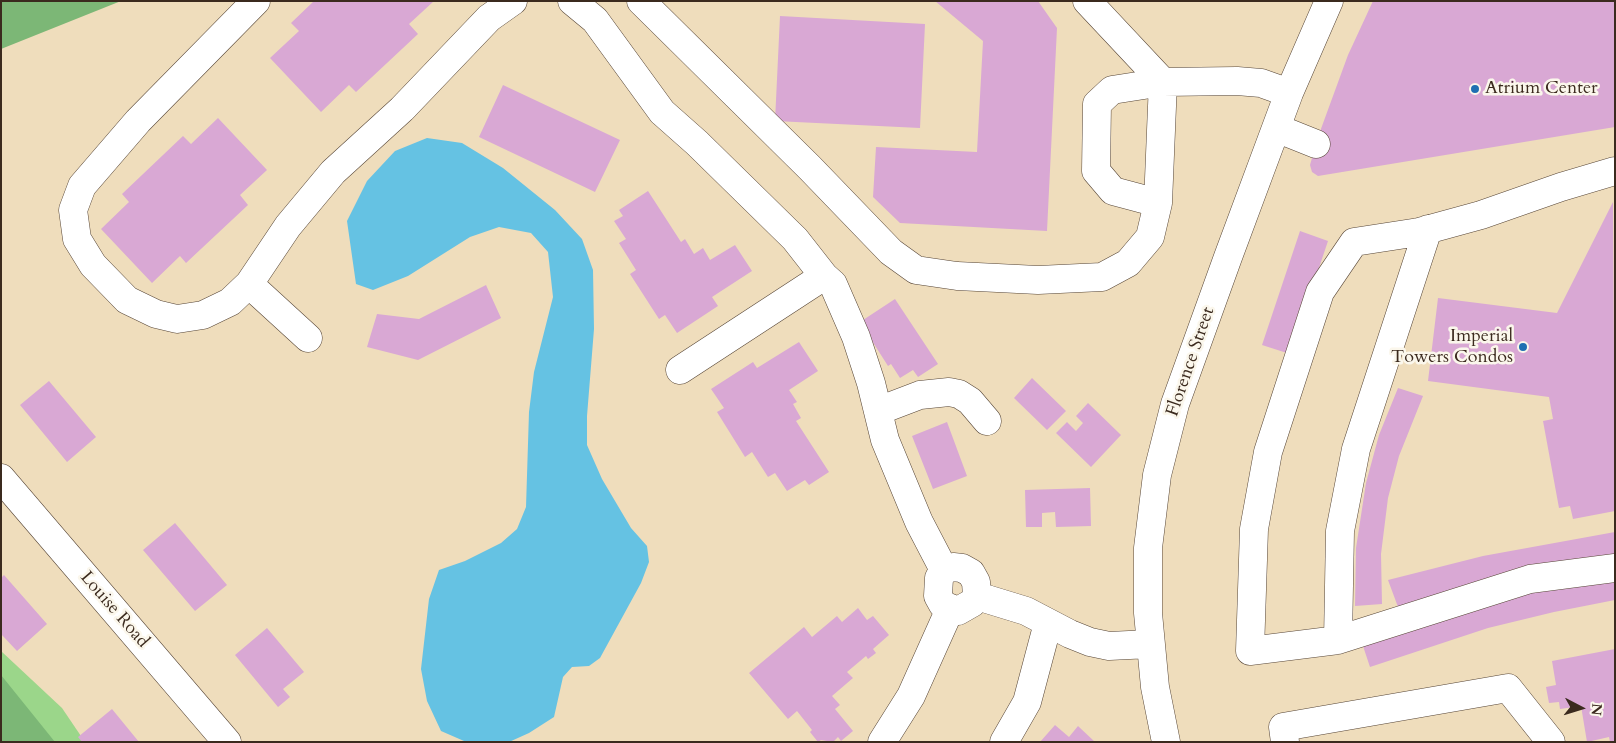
<!DOCTYPE html>
<style>
body{margin:0}
#map{position:relative;width:1616px;height:743px;overflow:hidden;background:#efddbc;font-family:Cardo,serif}
canvas{display:block}
.frame{position:absolute;inset:0;border:2px solid #3b2a1e;pointer-events:none}
.north{position:absolute;left:1556px;top:683px;width:50px;height:50px;-webkit-text-stroke:4px #fbf7ec;paint-order:stroke;rotate:95deg;font-size:14px;font-weight:700;line-height:20px;text-align:center;color:#3b2a1e}
.north::after{content:'';display:block;margin:auto;width:18px;height:22px;background:#3b2a1e;clip-path:polygon(50% 0,100% 100%,50% 72%,0 100%)}
</style>
<div id="map">
<canvas width="1616" height="743"></canvas>
<div class="frame"></div>
<div class="north">N</div>
</div>
<script>
const ctx = document.querySelector('canvas').getContext('2d');
ctx.lineJoin = 'round';
function paint(path, color) {
  ctx.fillStyle = color;
  ctx.fill(path, 'evenodd');
}
function toPath(rows) {
  const path = new Path2D();
  for (const r of rows) {
    path.moveTo(r[0], r[1]);
    for (let i = 2; i < r.length; i += 2) path.lineTo(r[i], r[i + 1]);
  }
  return path;
}
function trace(path, color, width, dash) {
  ctx.strokeStyle = color;
  ctx.lineWidth = width;
  ctx.lineCap = dash ? 'butt' : 'round';
  ctx.setLineDash(dash || []);
  ctx.stroke(path);
}
function drawText(font, color, halo, rows, align = 'center') {
  ctx.font = font + ' Cardo,serif';
  ctx.lineWidth = 5;
  ctx.setLineDash([]);
  ctx.textBaseline = 'middle';
  ctx.strokeStyle = halo;
  ctx.fillStyle = color;
  for (const [text, x, y, turn = 0] of rows) {
    ctx.save();
    ctx.translate(x, y);
    ctx.rotate((+turn || 0) * Math.PI / 180);
    ctx.textAlign = isNaN(turn) ? turn : align;
    if (halo) ctx.strokeText(text, 0, 0);
    ctx.fillText(text, 0, 0);
    ctx.restore();
  }
}
const green = toPath([
 [1,651,62,708,85,742,1,742]
]);
const forest = toPath([
 [1,1,121,1,1,49],
 [1,675,55,742,1,742]
]);
const water = toPath([
 [427,138,462,143,503,168,555,210,582,239,593,270,594,329,587,416,587,445,602,479,631,528,647,546,649,562,641,583,600,658,589,666,572,667,563,677,554,717,529,733,509,742,464,741,441,731,427,701,421,669,429,599,439,570,465,561,501,543,517,529,526,507,529,412,534,372,553,297,548,252,531,233,499,227,470,237,408,276,373,290,356,284,347,221,367,181,395,151]
]);
const building = toPath([
 [314,1,434,1,409,24,418,34,356,92,349,85,321,112,270,58,299,31,291,23],
 [935,1,1038,1,1057,28,1047,231,900,223,873,197,876,147,977,152,983,41],
 [1373,1,1615,1,1615,127,1318,176,1312,172,1310,165,1318,137,1348,55],
 [780,16,925,24,920,128,775,121],
 [503,85,620,140,595,192,479,137],
 [218,118,267,170,240,195,248,205,186,263,180,256,152,283,101,229,129,202,122,194,183,136,191,144],
 [648,191,681,242,685,239,694,254,703,248,710,260,735,245,752,271,712,297,718,306,677,333,665,315,659,319,630,274,636,270,619,243,626,239,614,221,623,216,619,210],
 [1613,202,1615,511,1573,519,1570,506,1559,508,1543,421,1553,419,1549,397,1428,381,1438,298,1557,313],
 [1300,231,1328,241,1290,354,1262,345],
 [486,285,501,318,418,360,367,347,377,314,419,319],
 [895,299,938,364,918,377,913,370,900,378,891,364,888,366,860,322],
 [799,342,818,371,789,390,797,402,793,404,801,418,796,421,829,472,809,485,805,480,787,491,775,473,768,477,752,452,745,457,717,412,724,408,711,389,753,362,757,368],
 [1032,378,1066,411,1047,430,1014,398],
 [49,381,96,437,67,462,20,405],
 [1398,388,1423,396,1399,456,1388,498,1381,554,1382,604,1355,606,1356,548,1366,483,1379,435],
 [1088,403,1121,435,1091,467,1056,433,1067,422,1076,431,1083,423,1076,416],
 [947,422,967,476,933,489,912,436],
 [1090,488,1091,526,1056,527,1055,512,1042,513,1042,527,1026,527,1025,490],
 [175,523,227,585,195,611,143,550],
 [1615,532,1615,554,1580,559,1484,579,1398,607,1388,580,1483,556],
 [4,575,47,624,17,651,1,634,1,578],
 [1615,577,1615,600,1554,612,1488,628,1370,667,1362,643,1483,604,1544,590],
 [858,608,867,620,873,616,889,635,873,649,876,653,868,659,866,656,847,672,853,678,832,696,840,705,835,709,853,731,841,741,838,737,833,742,821,740,818,742,810,732,812,730,797,711,788,719,749,673,804,627,812,637,837,616,842,622],
 [267,628,304,672,283,689,290,697,278,707,235,655],
 [1615,649,1615,742,1610,742,1609,737,1587,742,1581,706,1560,709,1559,702,1549,703,1546,687,1556,685,1552,661],
 [112,709,139,742,82,742,78,737],
 [1055,725,1069,737,1078,726,1095,742,1040,742]
]);
const minor = toPath([
 [256,1,138,121,82,186,73,210,77,239,93,265,127,300,156,314,177,319,203,315,230,302,249,284,288,226,333,172,402,109,489,18,513,1],
 [572,1,595,20,662,112,697,143,795,239,824,276,680,370],
 [641,1,810,168,891,252,916,270,957,276,1038,280,1102,277,1128,263,1150,237,1158,203,1163,82,1087,1],
 [1276,128,1316,144],
 [1615,171,1561,187,1481,215,1419,232,1354,242,1320,292,1268,452,1254,529,1250,651,1338,640,1530,579,1615,568],
 [1158,203,1113,191,1096,171,1097,104,1112,90,1163,82,1237,81,1261,83,1289,93],
 [824,276,833,284,856,337,871,383,885,440,919,522,944,570],
 [249,284,308,338],
 [878,411,920,395,949,392,959,394,970,401,987,421],
 [1,478,227,742],
 [953,567,962,568,971,573,976,582,977,596,972,603,958,611,943,605,938,596,939,578,944,570,953,567],
 [977,596,1026,611,1070,634,1090,642,1109,646,1150,644],
 [1338,640,1340,531,1356,449,1428,229],
 [882,742,911,696,950,609],
 [1004,742,1027,702,1048,623],
 [1166,742,1155,687,1148,613,1148,548,1157,475,1175,404,1228,257,1289,93,1329,1],
 [1285,742,1283,727,1508,688,1551,742]
]);
const markers = [
 [1475,89,5,"#1f6fb2"],
 [1523,347,5,"#1f6fb2"]
];
const poiNames = [
 ["Atrium Center",1485,89],
 ["Imperial",1513,337,"right"],
 ["Towers Condos",1513,358,"right"]
];
const streetNames = [
 ["Florence Street",1191,362,-71],
 ["Louise Road",114,610,49]
];
paint(green, '#9bd68a');
paint(forest, '#7cb776');
paint(water, '#65c2e3');
paint(building, '#d9a8d4');
trace(minor, '#564536', 29);
trace(minor, '#fff', 28);
for (const [x, y, r, color] of markers) {
  const dot = new Path2D();
  dot.arc(x, y, r, 0, 2 * Math.PI);
  ctx.fillStyle = color;
  ctx.fill(dot);
  trace(dot, '#fbf7ec', 2);
}
drawText('18px', '#3b2a1e', '#fbf7ec', poiNames, 'left');
drawText('18px', '#3b2a1e', '#fbf7ec', streetNames);
</script>
